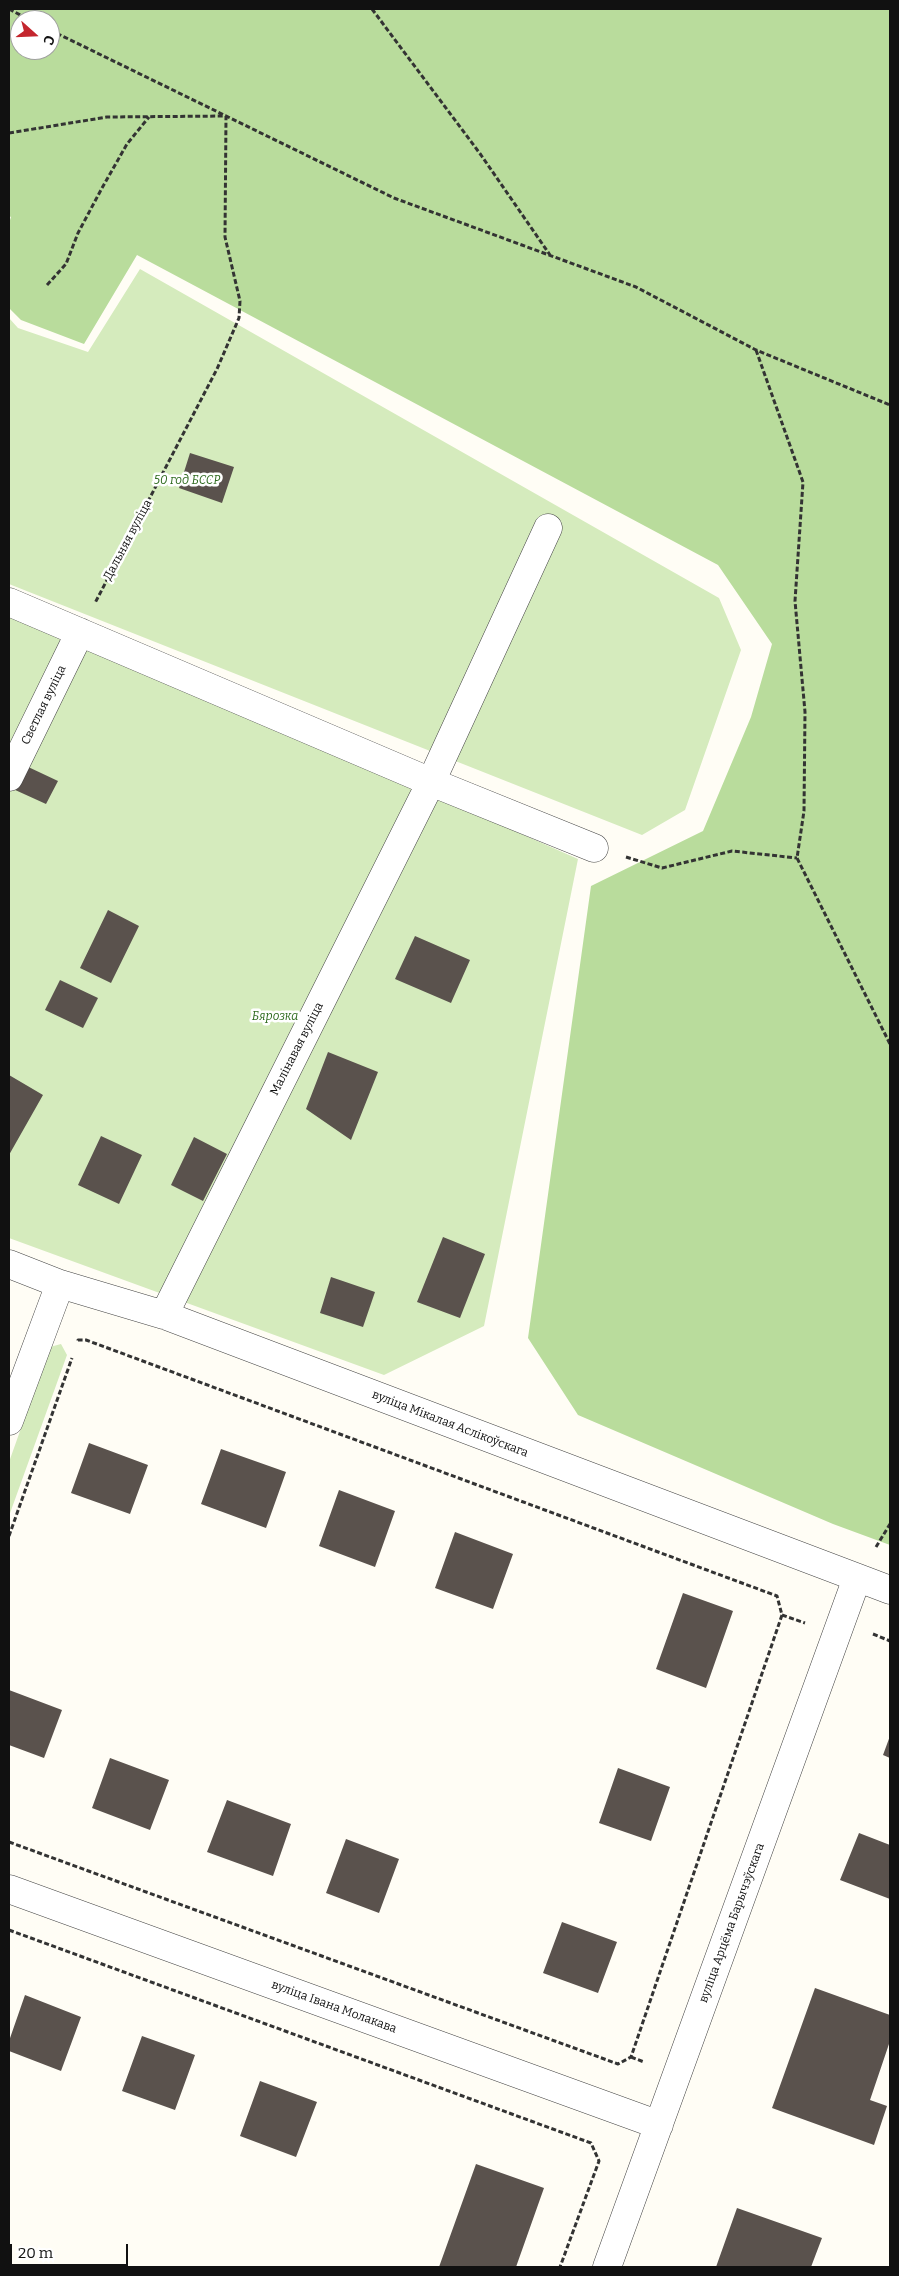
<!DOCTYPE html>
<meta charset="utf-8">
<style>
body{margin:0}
#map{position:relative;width:899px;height:2276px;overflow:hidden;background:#fffdf5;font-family:Bitter,serif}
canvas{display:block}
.frame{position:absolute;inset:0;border:10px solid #111;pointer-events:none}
.north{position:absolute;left:10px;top:10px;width:50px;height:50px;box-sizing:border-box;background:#fff;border:1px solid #a0a0a0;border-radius:50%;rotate:110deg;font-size:14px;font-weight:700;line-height:20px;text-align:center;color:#111}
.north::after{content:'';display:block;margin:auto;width:18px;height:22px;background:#c4262e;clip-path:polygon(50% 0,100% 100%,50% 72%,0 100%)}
.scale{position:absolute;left:10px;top:2244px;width:118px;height:22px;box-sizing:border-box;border:2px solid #111;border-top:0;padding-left:6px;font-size:15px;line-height:18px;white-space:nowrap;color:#111;-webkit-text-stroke:4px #fff;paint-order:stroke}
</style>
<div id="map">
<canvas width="899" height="2276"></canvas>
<div class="frame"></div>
<div class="north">С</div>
<div class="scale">20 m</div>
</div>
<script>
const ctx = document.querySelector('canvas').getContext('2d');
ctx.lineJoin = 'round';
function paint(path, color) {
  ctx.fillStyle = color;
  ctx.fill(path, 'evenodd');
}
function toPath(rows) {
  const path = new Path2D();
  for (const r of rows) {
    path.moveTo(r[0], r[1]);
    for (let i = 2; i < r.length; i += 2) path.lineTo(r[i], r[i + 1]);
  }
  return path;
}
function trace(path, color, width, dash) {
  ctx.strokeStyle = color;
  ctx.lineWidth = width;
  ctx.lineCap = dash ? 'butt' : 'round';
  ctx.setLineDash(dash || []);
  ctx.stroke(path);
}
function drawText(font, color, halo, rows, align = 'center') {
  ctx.font = font + ' Bitter,serif';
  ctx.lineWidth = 5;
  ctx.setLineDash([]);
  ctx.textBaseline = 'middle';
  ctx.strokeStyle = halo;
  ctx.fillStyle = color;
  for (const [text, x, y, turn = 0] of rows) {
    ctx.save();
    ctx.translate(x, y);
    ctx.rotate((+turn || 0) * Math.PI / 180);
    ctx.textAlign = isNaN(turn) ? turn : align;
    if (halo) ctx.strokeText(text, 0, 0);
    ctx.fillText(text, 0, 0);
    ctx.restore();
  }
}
const green = toPath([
 [140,269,719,598,741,650,685,810,642,835,9,584,9,318,18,328,88,352],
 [9,613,307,739,578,859,484,1326,384,1375,9,1238],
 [61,1344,67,1355,9,1516,9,1462,50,1347]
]);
const forest = toPath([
 [9,9,890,9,890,1545,833,1524,578,1415,528,1338,591,886,703,831,751,717,772,644,718,565,137,255,84,344,21,320,9,308,9,223,11,217,9,216],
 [20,20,50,20,50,50,20,50]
]);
const building = toPath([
 [190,453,234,467,222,503,179,488],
 [24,765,58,781,46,804,13,789],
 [108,910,139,926,111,983,80,968],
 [415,936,470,960,451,1003,395,979],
 [60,980,98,998,83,1028,45,1010],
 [328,1052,378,1072,351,1140,306,1109],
 [9,1075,43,1095,9,1155],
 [101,1136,142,1155,119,1204,78,1185],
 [194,1137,227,1154,203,1201,171,1185],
 [443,1237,485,1254,460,1318,417,1302],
 [331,1277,375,1292,363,1327,320,1313],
 [89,1443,148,1465,130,1514,71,1493],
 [221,1449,286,1472,266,1528,201,1504],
 [339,1490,395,1511,375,1567,319,1546],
 [455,1532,513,1554,493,1609,435,1588],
 [683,1593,733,1611,706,1688,656,1669],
 [9,1690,62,1710,44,1758,9,1745],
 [890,1736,890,1758,883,1755],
 [110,1758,169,1780,150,1830,92,1808],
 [618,1768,670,1787,651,1841,599,1823],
 [227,1800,291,1824,273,1876,207,1852],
 [859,1833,890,1845,890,1899,840,1880],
 [346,1839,399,1859,379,1913,326,1893],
 [562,1922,617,1942,598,1993,543,1973],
 [815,1988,890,2015,890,2041,870,2100,887,2106,874,2145,772,2108],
 [25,1995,81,2017,61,2071,9,2051,9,2041],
 [142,2036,195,2055,175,2110,122,2091],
 [260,2081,317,2102,296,2157,240,2136],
 [476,2164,544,2188,516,2267,439,2267],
 [737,2208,822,2238,811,2267,716,2267]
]);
const path = toPath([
 [9,9,30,20],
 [372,9,481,155,550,255],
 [50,30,394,198,636,287,756,350,890,405],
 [9,133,107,117,226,116,225,237,240,301,239,318,217,369,95,603],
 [47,285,66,264,78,233,102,188,127,144,149,117],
 [756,350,803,482,795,601,805,712,804,811,797,858,890,1044],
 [626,857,662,868,732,851,797,858],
 [9,1536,72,1358],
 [876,1547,890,1524],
 [782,1615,805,1623],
 [873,1634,890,1641],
 [9,1842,618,2064,631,2057,782,1615,777,1596,86,1340,78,1340,78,1342],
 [9,1930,591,2143,599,2161,560,2267],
 [631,2057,644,2062]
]);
const minor = toPath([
 [9,602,431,782,594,848],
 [9,777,80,632],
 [9,1264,60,1284,164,1315,890,1590],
 [164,1315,431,782,548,528],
 [9,1421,60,1284],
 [9,1889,659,2125],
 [607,2267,857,1578]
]);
const parkNames = [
 ["50 год БССР",187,481],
 ["Бярозка",275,1017]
];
const streetNames = [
 ["Дальняя вуліца",128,540,-62],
 ["Светлая вуліца",44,705,-64],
 ["Малінавая вуліца",297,1049,-63],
 ["вуліца Мікалая Аслікоўскага",450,1424,21],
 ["вуліца Арцёма Барычэўскага",732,1923,-70],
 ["вуліца Івана Молакава",334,2007,20]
];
paint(green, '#d5ebbd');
paint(forest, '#b9dc9c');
paint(building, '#5a524d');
trace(minor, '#444', 29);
trace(path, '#333', 3, [5, 2.5]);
trace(minor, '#fff', 28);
drawText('italic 12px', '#2f6b1f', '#fff', parkNames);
drawText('12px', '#111', '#fff', streetNames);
</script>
